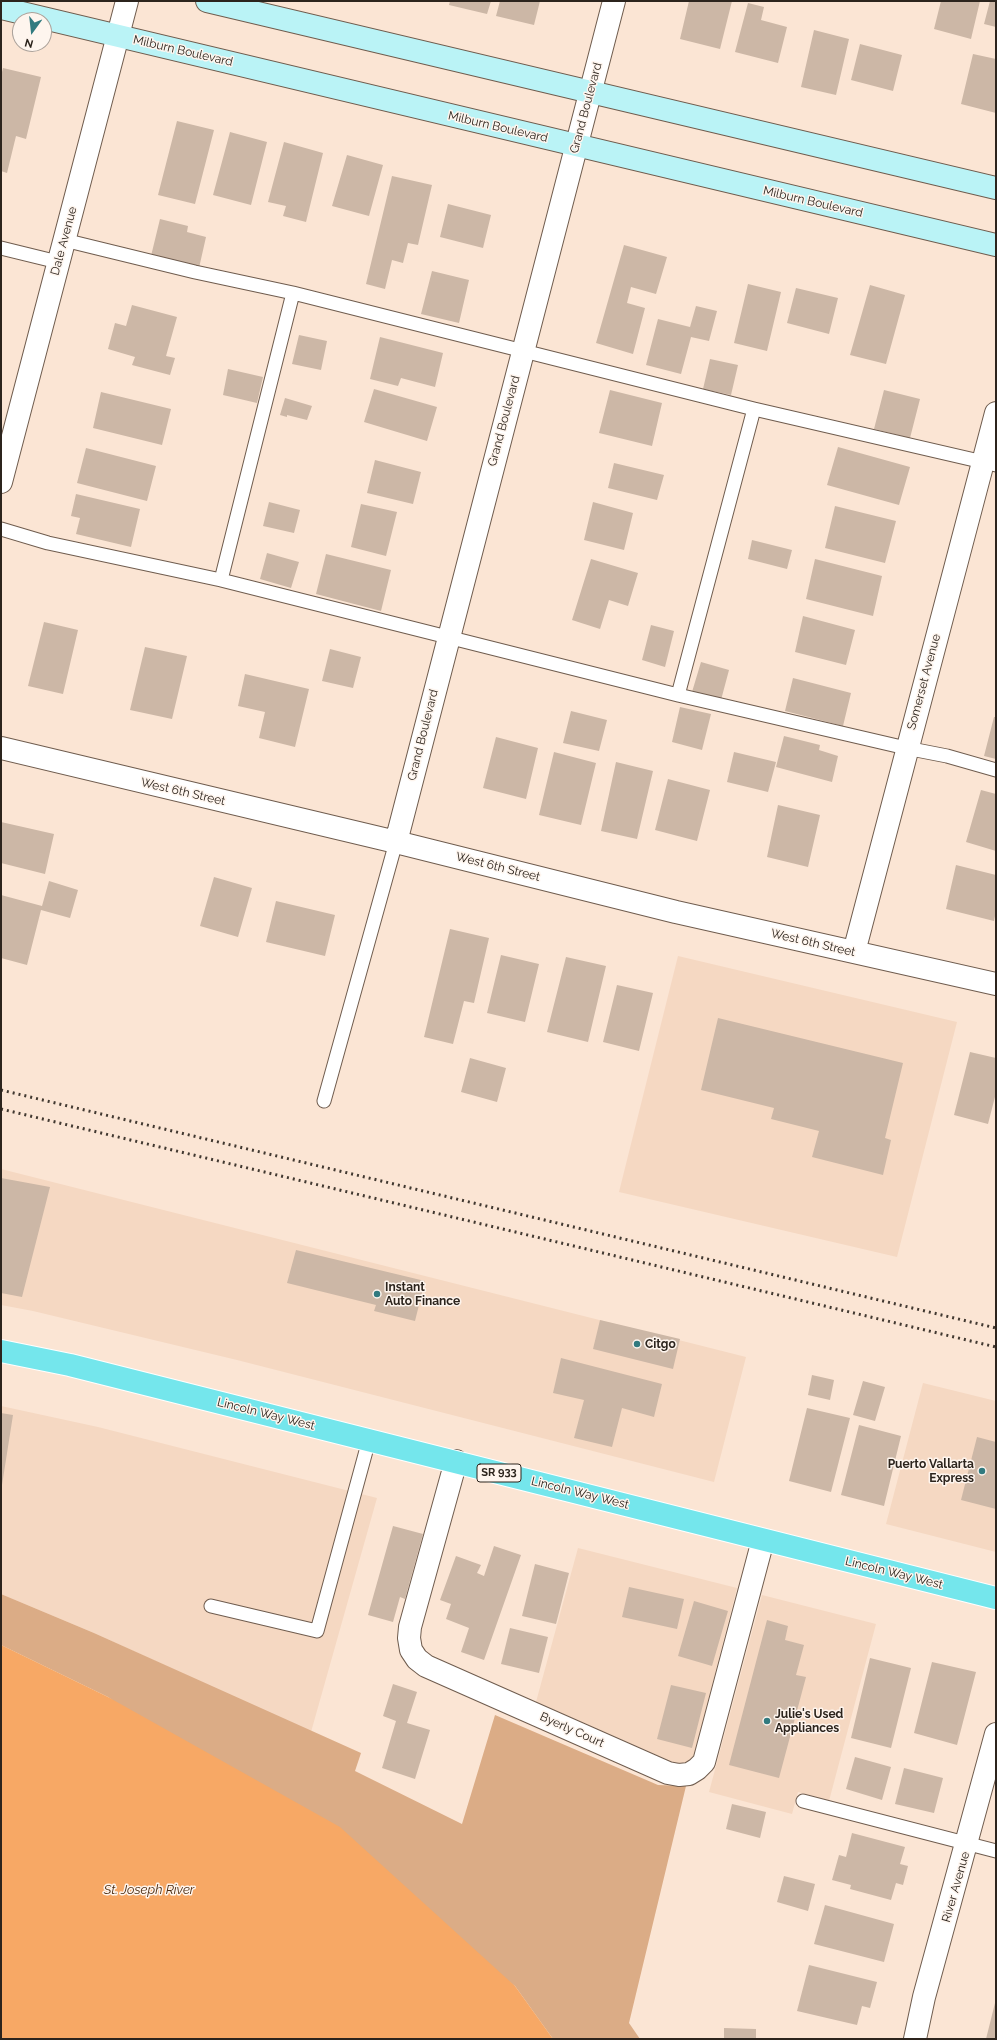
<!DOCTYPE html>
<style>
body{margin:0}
#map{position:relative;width:997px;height:2040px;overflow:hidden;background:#fbe5d4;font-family:Raleway,sans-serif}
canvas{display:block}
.frame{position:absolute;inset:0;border:2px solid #2c241d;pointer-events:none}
.north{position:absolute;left:12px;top:12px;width:40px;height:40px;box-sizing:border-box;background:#fef5ee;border:1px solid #aaa19a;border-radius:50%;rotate:195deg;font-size:11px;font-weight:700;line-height:16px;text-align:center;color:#2c241d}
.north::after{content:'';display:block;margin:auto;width:14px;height:18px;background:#317a7f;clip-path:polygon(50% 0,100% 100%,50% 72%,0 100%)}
</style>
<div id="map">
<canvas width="997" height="2040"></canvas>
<div class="frame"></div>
<div class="north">N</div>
</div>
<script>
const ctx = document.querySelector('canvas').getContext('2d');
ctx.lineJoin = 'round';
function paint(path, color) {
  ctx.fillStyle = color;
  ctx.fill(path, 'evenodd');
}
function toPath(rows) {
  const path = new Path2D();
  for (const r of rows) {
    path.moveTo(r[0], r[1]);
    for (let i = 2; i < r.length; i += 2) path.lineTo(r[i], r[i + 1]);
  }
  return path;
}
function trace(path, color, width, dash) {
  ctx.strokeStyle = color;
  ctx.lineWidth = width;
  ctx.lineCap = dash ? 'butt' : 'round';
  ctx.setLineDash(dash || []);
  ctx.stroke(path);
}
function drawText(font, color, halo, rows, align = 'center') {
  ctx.font = font + ' Raleway,sans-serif';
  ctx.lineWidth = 3;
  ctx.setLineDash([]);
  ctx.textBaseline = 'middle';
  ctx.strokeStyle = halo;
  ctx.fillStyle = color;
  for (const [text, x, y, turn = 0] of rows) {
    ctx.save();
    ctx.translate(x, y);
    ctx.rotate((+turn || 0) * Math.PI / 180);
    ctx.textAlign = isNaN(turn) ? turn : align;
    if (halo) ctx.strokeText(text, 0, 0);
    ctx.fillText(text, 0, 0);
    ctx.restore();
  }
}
const built = toPath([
 [678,956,957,1022,897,1257,619,1192],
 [1,1169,746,1357,714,1482,237,1360,33,1311,1,1305],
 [923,1383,996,1401,996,1552,886,1524],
 [1,1406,98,1427,377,1498,311,1732,94,1633,1,1594],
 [578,1548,737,1588,693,1759,679,1765,536,1702],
 [762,1595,876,1624,829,1801,798,1792,792,1814,709,1792]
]);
const green = toPath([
 [1,1594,94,1633,361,1753,355,1771,462,1824,495,1715,658,1785,686,1786,629,2023,640,2039,553,2039,515,1986,108,1697,1,1645]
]);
const water = toPath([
 [1,1645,108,1697,340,1827,515,1986,553,2039,1,2039]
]);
const building = toPath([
 [450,1,491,1,487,14,449,5],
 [500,1,540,1,534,25,496,16],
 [689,1,732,1,720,49,680,39],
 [941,1,980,1,971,39,934,29],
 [990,1,996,1,996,27,984,24],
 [748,3,764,7,761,20,787,27,778,63,735,52],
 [814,30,849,39,836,95,801,87],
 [860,44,902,55,893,91,851,80],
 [973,54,996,59,996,113,961,104],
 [3,68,41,77,26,139,16,136,7,173,1,171,1,76],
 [177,121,214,130,195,204,158,195],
 [230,132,267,142,251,205,213,195],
 [284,142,323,153,306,222,283,216,286,206,268,202],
 [347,155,383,165,369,216,332,206],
 [392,176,432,185,418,245,408,243,403,263,392,260,385,289,366,284],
 [448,204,491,215,483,248,440,237],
 [160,219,188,226,187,232,206,237,199,268,151,256],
 [624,245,667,257,656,294,631,287,627,303,645,308,633,354,596,343],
 [432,271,469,280,459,323,421,314],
 [748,284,781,292,767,351,734,343],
 [870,285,905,295,886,364,850,355],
 [796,288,838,298,829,334,787,323],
 [132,305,177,317,166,356,175,358,170,375,132,365,135,357,108,349,115,323,126,326],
 [696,306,717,311,709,341,691,337,681,374,646,365,658,319,690,327],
 [299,335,327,341,321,370,292,364],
 [380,337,443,353,435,387,401,378,398,386,370,379],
 [710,359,738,365,731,395,703,389],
 [228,369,263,377,257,403,223,395],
 [374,389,437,407,427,441,364,422],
 [610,390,662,403,652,446,599,433],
 [884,390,920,399,910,438,874,429],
 [101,392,171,409,162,445,93,428],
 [285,398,312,406,307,420,287,415,287,417,280,415],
 [838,447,910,467,899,505,827,485],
 [86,448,156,466,147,501,77,483],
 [375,460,421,472,413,504,367,493],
 [614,463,664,475,657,500,608,488],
 [76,494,140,509,131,547,76,534,80,518,71,516],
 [269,502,300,510,294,533,263,526],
 [593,502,633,513,624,550,584,540],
 [361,504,397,512,386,556,351,547],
 [835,506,896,521,885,563,825,548],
 [752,540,792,550,787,569,748,559],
 [267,553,299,562,291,588,260,579],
 [326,554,391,570,381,611,316,594],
 [591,559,638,573,628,606,609,600,600,629,572,620],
 [815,559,882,576,873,616,806,599],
 [803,616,855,630,846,665,795,652],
 [44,622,78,630,63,694,28,686],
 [651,625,674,631,665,667,642,660],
 [145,647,187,656,172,719,130,710],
 [330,649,361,657,353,688,322,681],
 [701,662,729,670,721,700,692,692],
 [245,674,309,689,295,747,259,738,265,712,238,706],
 [793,678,851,693,843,726,785,711],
 [680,707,711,714,702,750,672,742],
 [571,711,607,720,599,751,563,743],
 [994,717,996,717,996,759,984,756],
 [784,736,820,745,819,750,838,756,832,782,776,767],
 [496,737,538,748,526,799,483,788],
 [554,752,596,763,581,825,539,815],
 [734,752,776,762,768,792,727,782],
 [616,762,653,771,637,839,601,831],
 [668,779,710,790,697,841,655,830],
 [981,790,996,794,996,851,966,842],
 [778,805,820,815,808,867,767,857],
 [1,822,54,834,45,874,1,863],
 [956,865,996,875,996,911,994,921,946,909],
 [214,877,252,888,238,937,200,926],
 [49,881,78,890,70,918,41,910,27,965,1,958,1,895,42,906],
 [276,901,335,915,325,956,266,942],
 [450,929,489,938,474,1003,464,1001,453,1044,424,1037],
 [501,955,539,964,525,1022,487,1013],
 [566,957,606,966,588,1042,547,1032],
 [617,985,653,993,639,1051,603,1042],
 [718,1018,903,1063,885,1138,891,1140,883,1175,812,1157,819,1131,771,1119,774,1108,701,1090],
 [970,1052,996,1058,996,1093,988,1124,954,1115],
 [470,1058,506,1068,497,1102,461,1092],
 [1,1178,50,1187,22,1297,1,1293],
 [296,1250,425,1281,415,1321,374,1311,376,1305,287,1283],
 [600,1320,680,1339,673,1369,593,1349],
 [561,1358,662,1384,654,1417,622,1408,612,1447,574,1438,584,1400,553,1393],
 [812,1375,834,1380,830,1400,808,1395],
 [863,1381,885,1387,875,1421,853,1415],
 [807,1408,850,1418,831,1492,789,1481],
 [1,1413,13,1415,2,1485,1,1485],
 [859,1425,901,1436,884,1506,841,1495],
 [977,1437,996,1442,996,1509,961,1500],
 [393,1526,423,1534,405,1599,400,1597,393,1622,368,1615],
 [494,1546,521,1555,484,1660,461,1652,469,1628,446,1619,451,1604,440,1600,456,1556,481,1565,477,1573,484,1576],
 [535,1564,569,1573,556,1624,522,1616],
 [629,1587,684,1599,677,1629,622,1617],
 [694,1601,728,1611,712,1666,678,1656],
 [767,1620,788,1626,785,1640,804,1645,796,1675,806,1677,779,1778,729,1765],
 [510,1628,548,1637,539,1673,501,1664],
 [870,1658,911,1668,891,1748,851,1738],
 [932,1662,976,1672,957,1745,914,1733],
 [393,1684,417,1692,407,1723,430,1730,415,1779,382,1768,396,1721,383,1716],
 [671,1685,706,1693,692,1748,657,1739],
 [855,1757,891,1767,882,1800,846,1789],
 [904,1768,943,1778,934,1813,895,1804],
 [732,1804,766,1812,760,1838,726,1829],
 [852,1833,905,1847,900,1864,908,1866,903,1885,896,1883,891,1900,850,1889,851,1885,832,1880,839,1855,846,1857],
 [784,1876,815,1884,808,1911,777,1902],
 [825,1905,894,1924,884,1962,814,1944],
 [809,1965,877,1982,870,2008,862,2006,857,2025,797,2011],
 [995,2003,996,2039,986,2039],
 [724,2028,756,2029,756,2039,724,2039]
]);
const lane = toPath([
 [64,240,195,272,293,293,754,409,996,465],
 [1,248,58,262],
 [1,529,48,543,221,580,678,695,906,748,947,756,996,770],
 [221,580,293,293],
 [678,695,754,409],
 [324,1101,396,842],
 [211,1606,317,1631,369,1440],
 [803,1801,996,1851]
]);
const street = toPath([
 [1,482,127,1],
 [1,748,396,842,676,912,996,984],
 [396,842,614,1],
 [854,952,996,413],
 [456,1461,410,1627,409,1638,411,1650,417,1659,426,1666,668,1773,679,1775,689,1774,697,1769,704,1762,763,1540],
 [915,2039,924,1997,996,1734]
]);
const secondary = toPath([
 [207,1,996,188],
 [1,8,996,245]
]);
const primary = toPath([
 [1,1351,70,1365,996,1598]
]);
const rail = toPath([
 [1,1090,996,1328],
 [1,1109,996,1347]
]);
const markers = [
 [377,1294,4,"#317a7f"],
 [637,1344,4,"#317a7f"],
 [982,1471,4,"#317a7f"],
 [767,1721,4,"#317a7f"]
];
const shields = [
 [499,1473,44]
];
const shieldNames = [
 ["SR 933",499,1473]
];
const streetNames = [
 ["Milburn Boulevard",183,51,13],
 ["Grand Boulevard",586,108,-75],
 ["Milburn Boulevard",498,127,13],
 ["Milburn Boulevard",813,202,13],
 ["Dale Avenue",64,241,-75],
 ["Grand Boulevard",504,421,-75],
 ["Somerset Avenue",924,682,-75],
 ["Grand Boulevard",423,735,-76],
 ["West 6th Street",183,792,13],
 ["West 6th Street",498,867,14],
 ["West 6th Street",813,943,13],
 ["Lincoln Way West",266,1414,14],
 ["Lincoln Way West",580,1493,14],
 ["Lincoln Way West",894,1573,14],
 ["Byerly Court",572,1730,24],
 ["River Avenue",956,1887,-74]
];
const poiNames = [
 ["Instant",385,1287],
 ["Auto Finance",385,1301],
 ["Citgo",645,1344],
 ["Puerto Vallarta",974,1464,"right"],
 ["Express",974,1478,"right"],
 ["Julie's Used",775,1714],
 ["Appliances",775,1728]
];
const waterNames = [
 ["St. Joseph River",149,1890]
];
paint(built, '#f5d8c2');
paint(green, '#dbac86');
paint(water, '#f7a865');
paint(building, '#ccb7a6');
trace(lane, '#6f5c4e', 15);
trace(street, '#6f5c4e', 24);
trace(secondary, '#6f5c4e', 24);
trace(primary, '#fff', 24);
trace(lane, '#fff', 13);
trace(street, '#fff', 22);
trace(secondary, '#baf3f6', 22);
trace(primary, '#74e6ec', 22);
trace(rail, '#413830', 3, [2, 4]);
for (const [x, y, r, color] of markers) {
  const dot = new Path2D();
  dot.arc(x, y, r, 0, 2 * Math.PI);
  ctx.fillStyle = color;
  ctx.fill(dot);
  trace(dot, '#fef5ee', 1.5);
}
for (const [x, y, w] of shields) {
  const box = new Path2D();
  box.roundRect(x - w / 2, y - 9, w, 18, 3);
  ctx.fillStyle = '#fef5ee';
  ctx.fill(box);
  trace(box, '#2c241d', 1);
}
drawText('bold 11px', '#2c241d', null, shieldNames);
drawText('12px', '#2c241d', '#fef5ee', streetNames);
drawText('bold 12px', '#2c241d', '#fef5ee', poiNames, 'left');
drawText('italic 13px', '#4a2a0e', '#fef5ee', waterNames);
</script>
